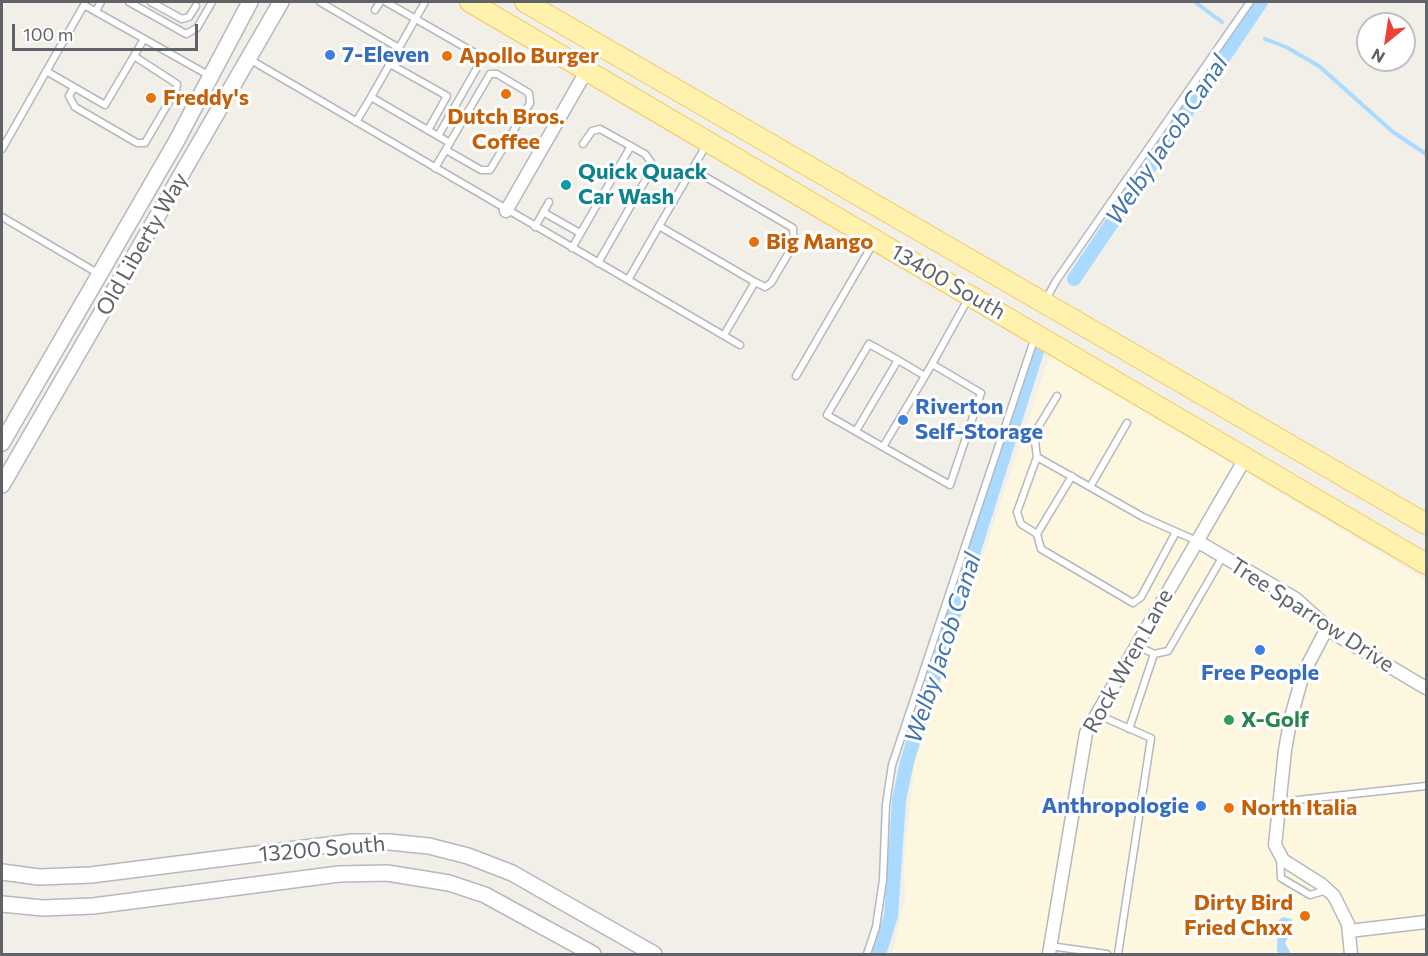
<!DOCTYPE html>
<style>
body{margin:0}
#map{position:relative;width:1428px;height:956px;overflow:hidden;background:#f1efe8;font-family:Commissioner,sans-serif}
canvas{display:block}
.frame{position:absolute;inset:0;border:3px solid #5f6368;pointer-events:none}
.north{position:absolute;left:1356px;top:12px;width:60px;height:60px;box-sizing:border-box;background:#fff;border:2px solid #bfc1c3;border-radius:50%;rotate:210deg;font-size:16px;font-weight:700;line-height:24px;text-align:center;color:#5f6368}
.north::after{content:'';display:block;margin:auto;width:21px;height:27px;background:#ea4335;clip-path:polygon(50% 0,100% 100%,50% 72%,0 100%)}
.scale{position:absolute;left:12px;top:24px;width:186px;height:27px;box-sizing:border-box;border:3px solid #5f6368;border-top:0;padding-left:8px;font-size:18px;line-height:21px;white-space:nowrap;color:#5f6368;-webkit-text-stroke:4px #fff;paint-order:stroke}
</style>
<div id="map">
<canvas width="1428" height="956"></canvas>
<div class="frame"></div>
<div class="north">N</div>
<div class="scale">100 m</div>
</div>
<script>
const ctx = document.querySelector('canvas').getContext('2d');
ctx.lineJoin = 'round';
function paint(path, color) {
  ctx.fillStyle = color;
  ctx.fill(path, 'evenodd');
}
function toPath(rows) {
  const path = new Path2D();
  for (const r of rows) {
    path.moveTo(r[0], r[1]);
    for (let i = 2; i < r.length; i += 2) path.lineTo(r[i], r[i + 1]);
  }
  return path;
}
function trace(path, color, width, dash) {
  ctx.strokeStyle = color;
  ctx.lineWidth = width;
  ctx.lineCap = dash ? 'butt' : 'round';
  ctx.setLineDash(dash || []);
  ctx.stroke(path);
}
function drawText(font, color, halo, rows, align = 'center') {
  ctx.font = font + ' Commissioner,sans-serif';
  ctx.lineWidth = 6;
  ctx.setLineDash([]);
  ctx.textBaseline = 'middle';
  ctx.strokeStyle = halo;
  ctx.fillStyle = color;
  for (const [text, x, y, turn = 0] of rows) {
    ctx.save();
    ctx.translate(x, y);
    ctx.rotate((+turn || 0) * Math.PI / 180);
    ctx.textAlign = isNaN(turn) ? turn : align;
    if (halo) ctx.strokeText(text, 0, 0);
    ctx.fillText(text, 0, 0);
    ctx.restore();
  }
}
const commercial = toPath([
 [1050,355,1426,580,1426,954,892,954,905,899,904,860,915,758]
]);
const water = toPath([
 [1283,917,1292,919,1290,934,1285,943,1291,954,1279,954,1277,950,1278,921]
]);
const stream = toPath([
 [1195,2,1222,22],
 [1265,39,1286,47,1319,66,1393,132,1426,154]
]);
const canal = toPath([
 [1074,279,1261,2],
 [879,954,891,916,899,800,907,762,1038,348]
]);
const service = toPath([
 [129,2,186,34,197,28,212,2],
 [151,2,182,19,189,17,196,6],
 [320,2,399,48],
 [386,2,475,53,479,59,478,66,438,136],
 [375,10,380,2],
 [96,11,101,2],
 [249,59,740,345],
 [390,64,447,96,428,130],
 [46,71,105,105,144,39],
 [74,87,69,96,75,107,137,143,145,143,176,90,177,84,134,56],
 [371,97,425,2],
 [356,122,371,97,450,143],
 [583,144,592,131,600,129,645,154,651,162,650,172,598,263],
 [2,149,84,5,210,76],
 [435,168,490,74,497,74,529,93,530,103,490,170,481,170,446,150],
 [692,169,793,228,794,244,771,283,765,287,755,282],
 [543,212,580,233],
 [2,217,99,274],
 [659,226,707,144],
 [535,227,549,202],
 [572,248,631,146],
 [628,280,659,226,755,282,724,335],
 [1045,301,1056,281,1250,2],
 [932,364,968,299],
 [796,376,874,242],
 [1057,396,1034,434,1037,457,1143,517,1197,541],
 [856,431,898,360,869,344,827,415,883,447,950,485,981,393,932,364,925,376],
 [883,447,925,376,898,360],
 [1037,457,1017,512,1021,524,1037,534,1072,476],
 [1090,487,1127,423],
 [1037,534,1041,549,1133,603,1141,597,1176,532],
 [1154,654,1168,651,1223,556],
 [1096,714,1151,738,1118,954],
 [1129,729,1154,654,1136,645],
 [1279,802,1426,786],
 [1280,858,1281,878,1310,895,1327,890],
 [1050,946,1107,954],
 [867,954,876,927,883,880,886,804,892,765,1035,337]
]);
const minor = toPath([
 [506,211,587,70],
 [1197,541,1296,599,1335,634,1426,688],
 [1327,628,1303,674,1291,717,1285,750,1275,845,1283,860,1321,884,1334,896,1348,924,1351,954],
 [1349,931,1426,922],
 [1049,954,1086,733,1246,457]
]);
const tertiary = toPath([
 [2,443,176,142,250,2],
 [2,485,281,2],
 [2,872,39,877,91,875,352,842,389,842,429,846,468,856,512,873,654,954],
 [2,904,43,908,93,906,339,874,387,873,449,883,485,895,593,954]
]);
const primary = toPath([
 [470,2,1426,564],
 [525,2,1426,524]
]);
const markers = [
 [330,55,6,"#3f7fe0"],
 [447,56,6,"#e8710a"],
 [506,94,6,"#e8710a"],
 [151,98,6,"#e8710a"],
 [566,185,6,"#0f9aa8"],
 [754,242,6,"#e8710a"],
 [903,420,6,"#3f7fe0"],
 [1260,650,6,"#3f7fe0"],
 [1229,720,6,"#2e9e5b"],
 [1201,806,6,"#3f7fe0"],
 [1229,808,6,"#e8710a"],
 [1305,916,6,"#e8710a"]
];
const shopNames = [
 ["7-Eleven",342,55],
 ["Riverton",915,407],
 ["Self-Storage",915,432],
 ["Free People",1260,673,"center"],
 ["Anthropologie",1189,806,"right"]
];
const foodNames = [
 ["Apollo Burger",459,56],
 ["Freddy's",163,98],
 ["Dutch Bros.",506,117,"center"],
 ["Coffee",506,142,"center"],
 ["Big Mango",766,242],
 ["North Italia",1241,808],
 ["Dirty Bird",1293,903,"right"],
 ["Fried Chxx",1293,928,"right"]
];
const cultureNames = [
 ["Quick Quack",578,172],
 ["Car Wash",578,197]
];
const streetNames = [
 ["Old Liberty Way",142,244,-60],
 ["13400 South",948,282,30],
 ["Tree Sparrow Drive",1312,615,33],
 ["Rock Wren Lane",1128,661,-61],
 ["13200 South",322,849,-5]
];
const leisureNames = [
 ["X-Golf",1241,720]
];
const waterNames = [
 ["Welby Jacob Canal",1167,140,-56],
 ["Welby Jacob Canal",943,648,-72]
];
paint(commercial, '#fef7e0');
paint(water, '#aadaff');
trace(stream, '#aadaff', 4);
trace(canal, '#aadaff', 14);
trace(service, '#b5b8bc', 9);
trace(minor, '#b5b8bc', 15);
trace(tertiary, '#b5b8bc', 18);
trace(primary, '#f2c960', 22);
trace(service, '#fff', 6);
trace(minor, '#fff', 12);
trace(tertiary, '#fff', 15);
trace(primary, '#fff2af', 20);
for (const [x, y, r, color] of markers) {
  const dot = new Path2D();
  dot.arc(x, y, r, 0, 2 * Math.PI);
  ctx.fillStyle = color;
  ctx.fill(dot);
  trace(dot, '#fff', 2);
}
drawText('bold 22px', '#366cbe', '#fff', shopNames, 'left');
drawText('bold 22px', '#c56008', '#fff', foodNames, 'left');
drawText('bold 22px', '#0d838f', '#fff', cultureNames, 'left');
drawText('22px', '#5f6368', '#fff', streetNames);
drawText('bold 22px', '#27864d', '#fff', leisureNames, 'left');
drawText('italic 24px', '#4174aa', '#fff', waterNames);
</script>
